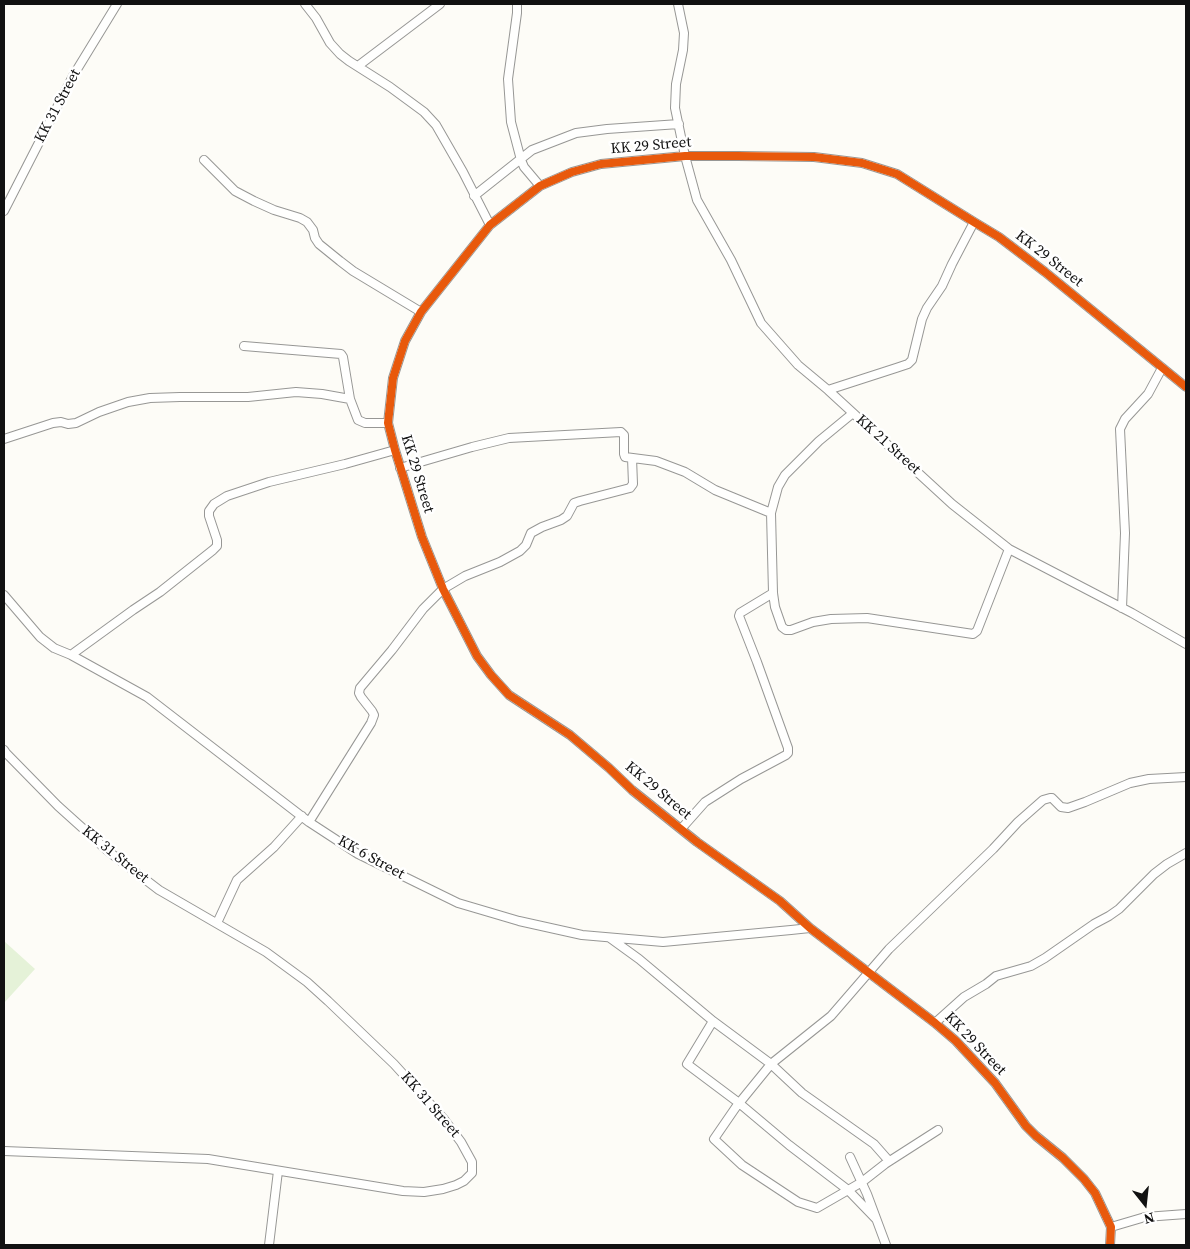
<!DOCTYPE html>
<style>
body{margin:0}
#map{position:relative;width:1190px;height:1249px;overflow:hidden;background:#fdfcf7;font-family:"Source Serif 4",serif}
canvas{display:block}
.frame{position:absolute;inset:0;border:5px solid #111;pointer-events:none}
.north{position:absolute;left:1120px;top:1179px;width:50px;height:50px;-webkit-text-stroke:4px #fff;paint-order:stroke;rotate:164deg;font-size:14px;font-weight:700;line-height:20px;text-align:center;color:#111}
.north::after{content:'';display:block;margin:auto;width:18px;height:22px;background:#111;clip-path:polygon(50% 0,100% 100%,50% 72%,0 100%)}
</style>
<div id="map">
<canvas width="1190" height="1249"></canvas>
<div class="frame"></div>
<div class="north">N</div>
</div>
<script>
const ctx = document.querySelector('canvas').getContext('2d');
ctx.lineJoin = 'round';
function paint(path, color) {
  ctx.fillStyle = color;
  ctx.fill(path, 'evenodd');
}
function toPath(rows) {
  const path = new Path2D();
  for (const r of rows) {
    path.moveTo(r[0], r[1]);
    for (let i = 2; i < r.length; i += 2) path.lineTo(r[i], r[i + 1]);
  }
  return path;
}
function trace(path, color, width, dash) {
  ctx.strokeStyle = color;
  ctx.lineWidth = width;
  ctx.lineCap = dash ? 'butt' : 'round';
  ctx.setLineDash(dash || []);
  ctx.stroke(path);
}
function drawText(font, color, halo, rows, align = 'center') {
  ctx.font = font + ' "Source Serif 4",serif';
  ctx.lineWidth = 5;
  ctx.setLineDash([]);
  ctx.textBaseline = 'middle';
  ctx.strokeStyle = halo;
  ctx.fillStyle = color;
  for (const [text, x, y, turn = 0] of rows) {
    ctx.save();
    ctx.translate(x, y);
    ctx.rotate((+turn || 0) * Math.PI / 180);
    ctx.textAlign = isNaN(turn) ? turn : align;
    if (halo) ctx.strokeText(text, 0, 0);
    ctx.fillText(text, 0, 0);
    ctx.restore();
  }
}
const green = toPath([
 [4,941,35,969,4,1003]
]);
const minor = toPath([
 [305,4,316,18,330,43,340,54,349,61,390,87,424,112,436,125,463,172,490,225],
 [517,4,517,13,508,79,511,122,521,160,524,167,540,186],
 [678,4,684,33,683,50,676,84,675,108,685,156,697,200,731,260,761,323,798,365,828,390,952,504,1009,549,1132,613,1186,644],
 [358,66,440,4],
 [204,160,235,191,254,201,274,210,300,218,307,222,313,230,315,238,319,244,340,261,353,271,421,312],
 [474,196,532,150,576,133,607,129,679,124],
 [4,211,73,76,117,4],
 [244,346,341,354,343,357,350,399,358,420,365,423,388,423],
 [828,390,896,368,908,364,912,360,922,319,927,308,942,286,952,264,974,222],
 [853,413,819,441,785,475,778,487,771,513,773,593,775,607,782,627,786,630,791,630,813,622,831,619,867,618,973,634,977,631,1009,549],
 [4,439,53,423,61,422,68,424,76,423,99,412,128,402,150,398,180,397,248,397,296,392,322,394,350,399],
 [400,468,472,447,509,438,621,432,624,435,624,454,625,457,656,461,685,472,715,490,771,513],
 [4,595,40,637,54,648,71,655,147,697,309,822,358,854,458,903,519,921,582,935,663,942,791,930,810,928],
 [1122,608,1125,533,1120,429,1125,419,1148,394,1162,368],
 [71,655,133,610,160,592,213,550,217,546,217,540,209,516,209,511,214,504,227,496,269,482,345,464,395,450],
 [4,750,6,753,58,806,108,851,159,890,266,952,307,982,328,1001,394,1064,443,1118,461,1142,472,1162,472,1173,464,1181,456,1185,443,1189,424,1192,403,1191,208,1159,4,1151],
 [309,822,371,723,374,715,372,711,361,697,359,693,360,688,392,650,423,609,443,589,465,576,500,562,520,551,526,545,531,533,542,527,561,520,567,516,574,503,580,501,630,488,633,484,632,458],
 [681,829,705,802,741,779,786,755,788,753,788,748,757,662,739,616,740,613,773,593],
 [217,923,237,880,274,847,302,816],
 [610,938,639,959,713,1021,687,1064,739,1103,789,1145,848,1190,876,1219],
 [713,1021,771,1064,802,1093,874,1144,889,1161],
 [935,1023,964,997,986,984,996,976,1031,966,1045,958,1094,924,1109,916,1119,909,1154,874,1167,864,1186,853],
 [938,1130,885,1164,862,1182,817,1208,798,1202,742,1165,714,1139,736,1107,771,1064,831,1016,889,949,993,849,1018,822,1043,800,1050,798,1052,798,1061,807,1068,808,1085,802,1130,783,1149,779,1186,777],
 [850,1157,867,1194,886,1245],
 [1111,1227,1145,1217,1186,1214],
 [269,1245,278,1171],
 [1110,1245,1111,1227,1095,1193,1084,1179,1063,1158,1036,1136,1026,1126,995,1083,956,1041,935,1023,810,928,780,901,697,842,632,790,609,768,570,735,509,695,491,675,477,656,443,589,422,537,395,450,388,423,393,378,405,341,421,312,490,225,540,186,572,172,601,164,685,156,738,156,814,157,862,163,897,174,974,222,999,237,1045,272,1186,387]
]);
const cycleway = toPath([
 [1110,1245,1111,1227,1095,1193,1084,1179,1063,1158,1036,1136,1026,1126,995,1083,956,1041,935,1023,810,928,780,901,697,842,632,790,609,768,570,735,509,695,491,675,477,656,443,589,422,537,395,450,388,423,393,378,405,341,421,312,490,225,540,186,572,172,601,164,685,156,738,156,814,157,862,163,897,174,974,222,999,237,1045,272,1186,387]
]);
const streetNames = [
 ["KK 31 Street",58,106,-62],
 ["KK 29 Street",651,146,-5],
 ["KK 29 Street",1049,259,38],
 ["KK 21 Street",888,445,42],
 ["KK 29 Street",417,474,73],
 ["KK 29 Street",658,791,40],
 ["KK 31 Street",115,855,39],
 ["KK 6 Street",371,858,29],
 ["KK 29 Street",975,1044,46],
 ["KK 31 Street",430,1105,49]
];
paint(green, '#e5f2d8');
trace(minor, '#979795', 10);
trace(minor, '#fffffe', 8);
trace(cycleway, '#e8590c', 8);
drawText('15px', '#111', '#fff', streetNames);
</script>
